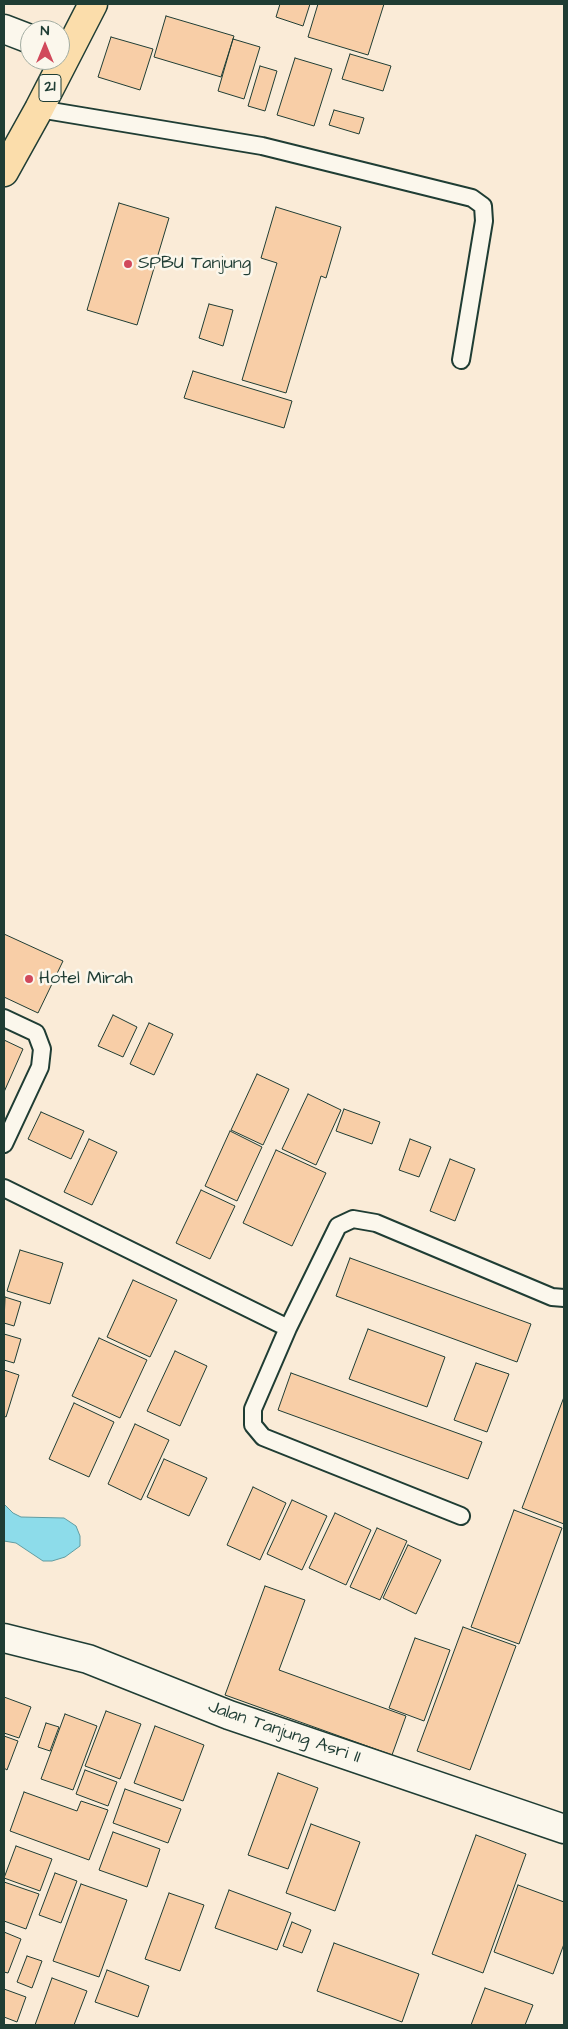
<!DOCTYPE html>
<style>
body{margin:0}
#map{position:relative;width:568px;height:2029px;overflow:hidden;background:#faebd7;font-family:"Architects Daughter",sans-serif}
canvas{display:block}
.frame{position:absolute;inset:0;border:5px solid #1f3d34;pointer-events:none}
.north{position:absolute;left:20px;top:20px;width:50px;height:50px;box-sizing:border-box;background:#fbf7ec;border:1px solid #a3ada2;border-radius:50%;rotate:0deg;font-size:14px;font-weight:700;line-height:20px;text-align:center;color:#1f3d34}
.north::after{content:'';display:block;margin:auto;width:18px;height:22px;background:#d1495b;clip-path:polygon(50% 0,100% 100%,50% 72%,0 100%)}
</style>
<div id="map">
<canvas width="568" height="2029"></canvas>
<div class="frame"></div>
<div class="north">N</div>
</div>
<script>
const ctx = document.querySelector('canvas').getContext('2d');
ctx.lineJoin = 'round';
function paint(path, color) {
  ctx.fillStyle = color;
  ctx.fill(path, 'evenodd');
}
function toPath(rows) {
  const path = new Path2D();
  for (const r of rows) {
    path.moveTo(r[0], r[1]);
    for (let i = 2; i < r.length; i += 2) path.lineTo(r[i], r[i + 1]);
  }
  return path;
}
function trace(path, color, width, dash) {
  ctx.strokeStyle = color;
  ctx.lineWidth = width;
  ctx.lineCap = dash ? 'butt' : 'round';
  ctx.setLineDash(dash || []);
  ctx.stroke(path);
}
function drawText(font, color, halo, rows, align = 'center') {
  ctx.font = font + ' "Architects Daughter",sans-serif';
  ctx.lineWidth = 5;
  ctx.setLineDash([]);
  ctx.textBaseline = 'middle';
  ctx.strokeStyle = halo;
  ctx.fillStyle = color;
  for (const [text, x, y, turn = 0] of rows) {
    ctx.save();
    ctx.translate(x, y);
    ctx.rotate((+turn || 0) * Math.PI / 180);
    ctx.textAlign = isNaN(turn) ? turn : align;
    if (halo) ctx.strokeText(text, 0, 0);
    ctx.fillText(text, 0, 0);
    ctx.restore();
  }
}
const water = toPath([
 [4,1504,13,1513,21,1517,64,1518,76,1526,80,1536,80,1546,65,1557,52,1561,43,1561,16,1543,4,1541,4,1504]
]);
const building = toPath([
 [280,4,310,4,303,26,276,17,280,4],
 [318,4,384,4,368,55,308,37,318,4],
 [166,16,234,36,221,77,154,57,166,16],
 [111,37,153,49,140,90,98,77,111,37],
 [233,39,260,47,244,99,218,91,233,39],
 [350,54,391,66,383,91,342,79,350,54],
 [295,58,332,69,314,126,277,115,295,58],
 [260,66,277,71,265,111,248,106,260,66],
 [334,110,364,118,359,134,329,125,334,110],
 [119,203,169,218,137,325,87,310,119,203],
 [276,207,341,227,326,278,321,276,286,393,242,380,277,263,261,258,276,207],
 [209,304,233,310,223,346,199,338,209,304],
 [193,371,292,401,284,428,184,398,193,371],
 [4,934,63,961,38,1013,4,997,4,934],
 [113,1015,137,1027,123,1057,98,1046,113,1015],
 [149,1023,173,1034,154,1075,130,1064,149,1023],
 [4,1040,23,1049,4,1092,4,1040],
 [257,1074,289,1089,263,1145,231,1130,257,1074],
 [308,1094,341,1110,316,1165,282,1149,308,1094],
 [344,1109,380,1122,372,1144,336,1131,344,1109],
 [41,1112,84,1131,71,1159,28,1139,41,1112],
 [230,1131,262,1147,237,1201,205,1186,230,1131],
 [89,1139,117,1152,92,1205,64,1192,89,1139],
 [410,1139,431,1147,419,1177,399,1170,410,1139],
 [276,1150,326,1173,292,1246,243,1223,276,1150],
 [450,1159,475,1169,455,1221,430,1211,450,1159],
 [201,1190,235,1206,210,1259,176,1243,201,1190],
 [20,1250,63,1263,50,1304,7,1291,20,1250],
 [350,1258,531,1324,517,1362,336,1296,350,1258],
 [133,1280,177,1300,150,1357,107,1337,133,1280],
 [5,1297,21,1302,14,1326,4,1323,5,1297],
 [368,1329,445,1357,427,1407,349,1379,368,1329],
 [4,1334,21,1339,14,1363,4,1360,4,1334],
 [99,1338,147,1360,120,1418,72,1396,99,1338],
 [175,1351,207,1366,180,1426,147,1411,175,1351],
 [476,1363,509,1374,487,1432,454,1420,476,1363],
 [4,1370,19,1375,6,1417,4,1416,4,1370],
 [291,1373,482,1442,468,1479,278,1410,291,1373],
 [564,1397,564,1524,522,1508,564,1397],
 [74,1403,114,1422,89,1477,49,1459,74,1403],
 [135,1424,169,1440,141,1500,108,1484,135,1424],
 [164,1459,207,1478,189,1516,147,1497,164,1459],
 [253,1487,286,1503,260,1560,227,1545,253,1487],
 [292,1500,327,1516,302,1570,267,1554,292,1500],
 [514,1510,562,1528,519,1644,471,1627,514,1510],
 [335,1513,371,1530,346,1585,309,1568,335,1513],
 [377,1528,407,1541,380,1600,350,1587,377,1528],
 [408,1545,441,1560,416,1614,383,1598,408,1545],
 [265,1586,305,1600,279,1670,406,1716,392,1755,225,1695,265,1586],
 [463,1627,516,1646,470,1770,417,1751,463,1627],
 [415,1638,450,1650,424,1721,389,1708,415,1638],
 [4,1697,31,1707,19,1738,4,1733,4,1697],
 [106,1711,141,1724,120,1779,85,1766,106,1711],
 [65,1714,97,1726,73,1790,41,1779,65,1714],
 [46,1723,59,1727,50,1751,38,1747,46,1723],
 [155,1726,204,1745,183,1801,134,1783,155,1726],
 [4,1736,18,1741,7,1770,4,1768,4,1736],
 [85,1770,117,1782,108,1806,76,1794,85,1770],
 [278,1773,318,1788,288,1869,248,1855,278,1773],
 [125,1789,181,1809,168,1843,113,1823,125,1789],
 [24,1792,77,1811,81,1801,108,1810,89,1860,10,1831,24,1792],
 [311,1824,360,1842,335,1911,286,1893,311,1824],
 [113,1832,160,1849,147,1887,99,1870,113,1832],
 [476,1835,526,1854,483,1973,432,1954,476,1835],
 [16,1846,52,1859,40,1891,4,1878,16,1846],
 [55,1873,77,1881,61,1923,39,1915,55,1873],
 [4,1882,39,1894,26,1929,4,1921,4,1882],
 [81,1884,127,1900,99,1977,53,1961,81,1884],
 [518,1885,564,1902,564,1944,553,1974,494,1952,518,1885],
 [229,1890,291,1913,277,1950,215,1928,229,1890],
 [169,1893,204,1905,180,1971,145,1959,169,1893],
 [292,1922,311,1930,302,1953,283,1946,292,1922],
 [4,1932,21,1939,8,1973,4,1972,4,1932],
 [334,1943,419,1974,402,2022,317,1991,334,1943],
 [27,1956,42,1961,32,1988,17,1982,27,1956],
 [107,1970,149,1986,138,2017,95,2002,107,1970],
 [52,1978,87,1991,74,2025,35,2025,52,1978],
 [485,1988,533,2005,525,2025,471,2025,485,1988],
 [4,1989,26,1997,17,2022,4,2017,4,1989]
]);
const service = toPath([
 [39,109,262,146,472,198,483,206,484,221,461,360],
 [4,1018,36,1033,42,1049,40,1067,4,1144],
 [4,1188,288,1328,338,1226,353,1219,376,1223,552,1297,564,1298],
 [288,1328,253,1409,253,1425,263,1437,461,1516]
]);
const minor = toPath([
 [4,29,30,39],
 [4,1638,88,1659,229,1715,564,1829]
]);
const trunk = toPath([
 [4,172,39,109,93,4]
]);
const markers = [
 [128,264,5,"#d1495b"],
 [29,979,5,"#d1495b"]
];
const shields = [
 [50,88,22]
];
const shieldNames = [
 ["21",50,88]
];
const poiNames = [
 ["SPBU Tanjung",138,264],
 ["Hotel Mirah",39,979]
];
const streetNames = [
 ["Jalan Tanjung Asri II",284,1733,19]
];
paint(water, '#8ddcea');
trace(water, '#619ca1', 1);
paint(building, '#f8cea7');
trace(building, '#1f3d34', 1);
trace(service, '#1f3d34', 20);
trace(minor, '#1f3d34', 31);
trace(trunk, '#1f3d34', 31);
trace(service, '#fbf7ec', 16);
trace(minor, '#fbf7ec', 28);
trace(trunk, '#fbddab', 28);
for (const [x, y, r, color] of markers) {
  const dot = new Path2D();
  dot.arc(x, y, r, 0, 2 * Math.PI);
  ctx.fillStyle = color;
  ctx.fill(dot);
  trace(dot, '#fbf7ec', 2);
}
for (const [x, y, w] of shields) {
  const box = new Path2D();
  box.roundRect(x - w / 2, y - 13.5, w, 27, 4);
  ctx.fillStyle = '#fbf7ec';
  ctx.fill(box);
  trace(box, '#1f3d34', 1);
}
drawText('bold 16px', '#1f3d34', null, shieldNames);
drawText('18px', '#1f3d34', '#fbf7ec', poiNames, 'left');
drawText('18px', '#1f3d34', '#fbf7ec', streetNames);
</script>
